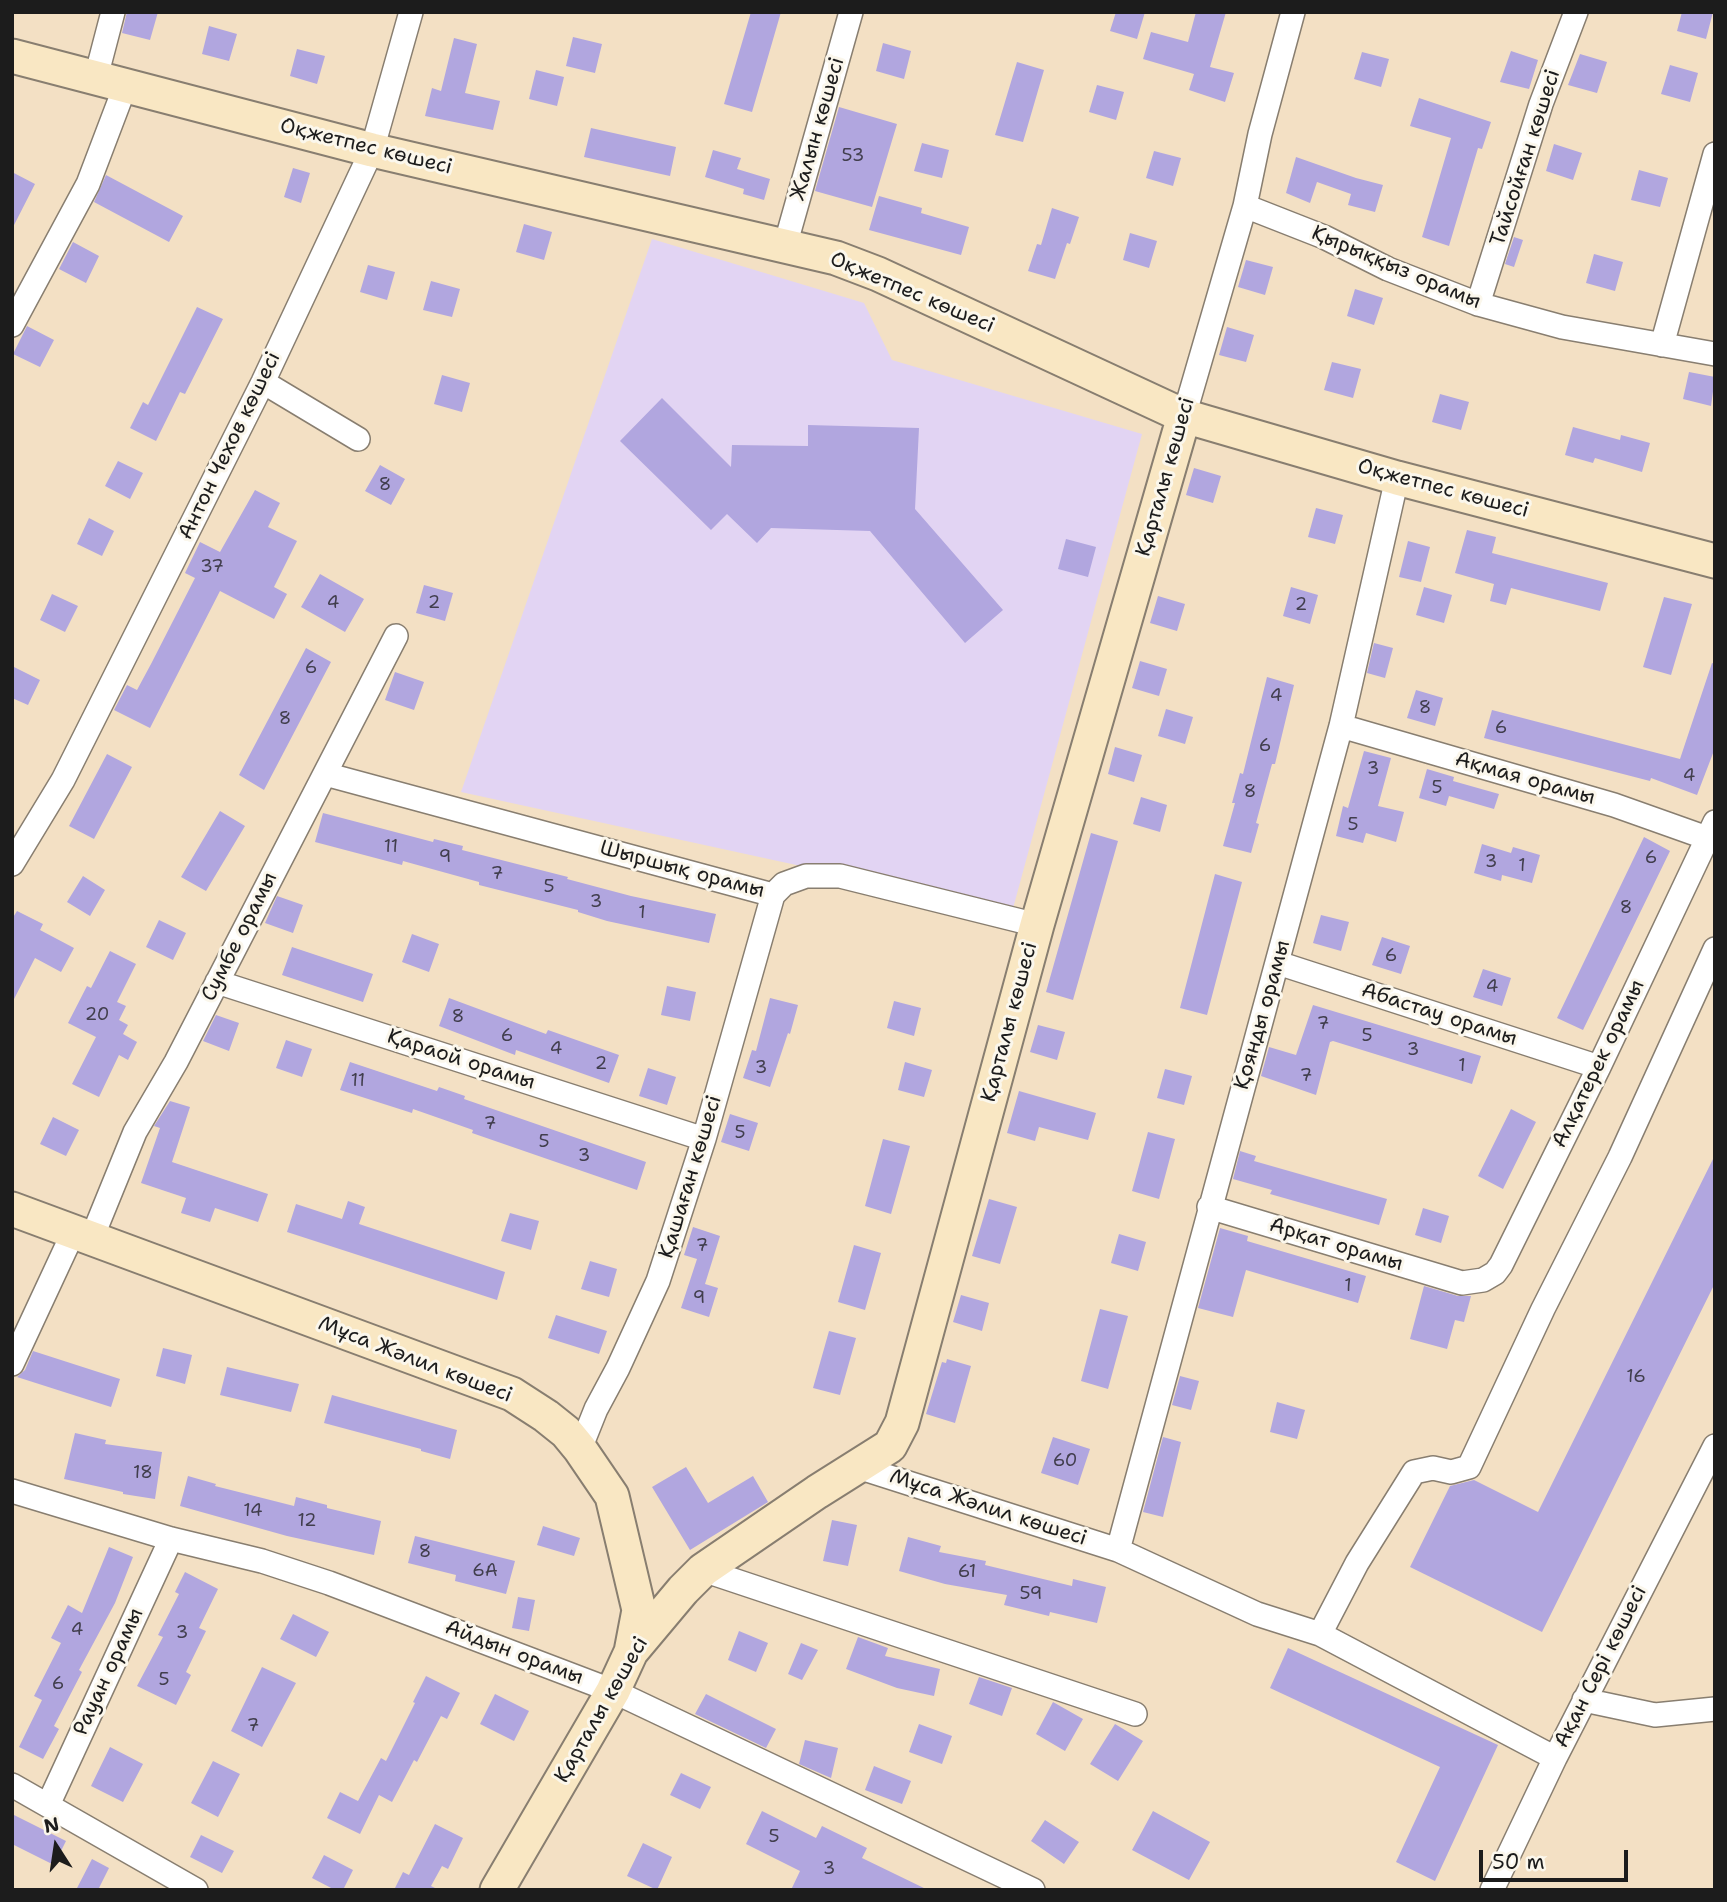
<!DOCTYPE html>
<meta charset="utf-8">
<style>
body{margin:0}
#map{position:relative;width:1727px;height:1902px;overflow:hidden;background:#f3e0c4;font-family:"Shantell Sans",sans-serif}
canvas{display:block}
.frame{position:absolute;inset:0;border:14px solid #1c1c1c;pointer-events:none}
.north{position:absolute;left:21px;top:1811px;width:70px;height:70px;-webkit-text-stroke:5px #fbf7ec;paint-order:stroke;rotate:348deg;font-size:19px;font-weight:700;line-height:28px;text-align:center;color:#1c1c1c}
.north::after{content:'';display:block;margin:auto;width:24px;height:32px;background:#1c1c1c;clip-path:polygon(50% 0,100% 100%,50% 72%,0 100%)}
.scale{position:absolute;left:1479px;top:1850px;width:149px;height:32px;box-sizing:border-box;border:4px solid #1c1c1c;border-top:0;padding-left:9px;font-size:21px;line-height:24px;white-space:nowrap;color:#1c1c1c;-webkit-text-stroke:5px #fbf7ec;paint-order:stroke}
</style>
<div id="map">
<canvas width="1727" height="1902"></canvas>
<div class="frame"></div>
<div class="north">N</div>
<div class="scale">50 m</div>
</div>
<script>
const ctx = document.querySelector('canvas').getContext('2d');
ctx.lineJoin = 'round';
function paint(path, color) {
  ctx.fillStyle = color;
  ctx.fill(path, 'evenodd');
}
function toPath(rows) {
  const path = new Path2D();
  for (const r of rows) {
    path.moveTo(r[0], r[1]);
    for (let i = 2; i < r.length; i += 2) path.lineTo(r[i], r[i + 1]);
  }
  return path;
}
function trace(path, color, width, dash) {
  ctx.strokeStyle = color;
  ctx.lineWidth = width;
  ctx.lineCap = dash ? 'butt' : 'round';
  ctx.setLineDash(dash || []);
  ctx.stroke(path);
}
function drawText(font, color, halo, rows, align = 'center') {
  ctx.font = font + ' "Shantell Sans",sans-serif';
  ctx.lineWidth = 6;
  ctx.setLineDash([]);
  ctx.textBaseline = 'middle';
  ctx.strokeStyle = halo;
  ctx.fillStyle = color;
  for (const [text, x, y, turn = 0] of rows) {
    ctx.save();
    ctx.translate(x, y);
    ctx.rotate((+turn || 0) * Math.PI / 180);
    ctx.textAlign = isNaN(turn) ? turn : align;
    if (halo) ctx.strokeText(text, 0, 0);
    ctx.fillText(text, 0, 0);
    ctx.restore();
  }
}
const built = toPath([
 [652,239,864,303,892,360,1142,434,1012,912,461,792]
]);
const building = toPath([
 [127,12,158,12,150,40,122,33],
 [751,12,781,12,752,112,724,104],
 [1116,12,1145,12,1137,39,1110,31],
 [1196,12,1226,12,1210,67,1234,73,1225,102,1189,90,1194,74,1143,59,1151,32,1188,42],
 [1682,12,1713,12,1706,39,1677,31],
 [209,26,237,34,229,61,202,54],
 [573,37,602,44,595,73,566,66],
 [454,38,477,44,465,93,500,101,493,130,425,116,432,88,441,91],
 [883,43,911,51,904,79,876,71],
 [297,49,325,56,317,84,290,76],
 [1511,51,1538,60,1529,89,1500,82],
 [1362,52,1389,59,1381,87,1354,79],
 [1580,54,1607,62,1597,93,1568,85],
 [1017,62,1044,70,1023,142,995,135],
 [1670,65,1698,73,1690,102,1661,94],
 [536,70,564,77,557,106,529,99],
 [1097,85,1124,92,1116,120,1089,112],
 [1419,98,1491,122,1482,149,1478,148,1449,246,1422,237,1451,138,1410,126],
 [839,107,897,124,872,207,815,191],
 [591,128,676,147,670,176,584,157],
 [922,143,949,150,942,178,914,171],
 [1554,144,1582,153,1573,180,1546,171],
 [713,150,741,158,737,169,770,179,764,200,743,194,744,189,705,177],
 [1154,151,1181,158,1173,186,1146,178],
 [1296,157,1356,178,1383,185,1375,212,1348,205,1351,194,1317,182,1310,203,1286,193],
 [293,168,310,173,301,203,284,197],
 [1639,170,1668,178,1660,207,1631,200],
 [12,172,35,184,12,229],
 [106,175,183,216,169,242,94,202],
 [879,196,922,208,921,213,969,227,961,255,869,230],
 [1052,208,1079,217,1070,244,1067,243,1055,279,1028,271,1037,244,1041,245],
 [524,224,552,232,544,260,516,252],
 [1130,233,1157,241,1149,268,1123,260],
 [1514,237,1523,240,1514,267,1505,264],
 [73,242,99,256,86,283,59,269],
 [1594,254,1623,262,1615,291,1586,283],
 [1246,260,1273,267,1265,295,1238,287],
 [368,265,395,272,387,300,360,292],
 [431,281,460,289,452,317,423,310],
 [1355,289,1383,298,1374,325,1347,316],
 [197,307,223,319,185,394,180,392,156,441,130,428,143,402,148,405],
 [27,326,54,340,40,367,13,354],
 [1227,327,1254,335,1246,362,1219,355],
 [1332,362,1361,369,1353,398,1324,390],
 [1689,372,1715,377,1711,406,1683,399],
 [442,375,470,383,462,412,434,404],
 [1440,394,1469,402,1461,430,1432,422],
 [662,398,731,467,732,445,808,446,808,425,919,428,915,509,1003,610,965,643,870,531,771,528,757,543,727,514,711,530,620,441],
 [1573,427,1620,440,1621,435,1650,443,1642,472,1595,458,1593,463,1565,455],
 [118,461,143,473,130,499,105,486],
 [380,465,405,479,391,505,365,491],
 [1194,468,1221,476,1213,503,1186,495],
 [255,490,280,503,268,527,297,541,274,587,287,594,274,619,220,591,150,728,114,710,127,685,137,690,151,664,195,578,185,573,200,542,220,552],
 [1316,508,1343,515,1335,544,1308,537],
 [89,518,114,531,102,556,77,544],
 [1467,530,1496,537,1492,553,1608,583,1600,611,1511,588,1506,605,1490,601,1494,584,1455,573],
 [1066,539,1096,547,1088,577,1058,569],
 [1408,541,1430,547,1421,582,1399,577],
 [320,574,364,599,345,632,301,607],
 [424,585,453,593,445,621,416,613],
 [1291,587,1318,595,1310,624,1283,616],
 [1424,587,1452,595,1444,623,1416,615],
 [52,594,78,606,65,632,40,620],
 [1158,596,1185,604,1177,631,1150,623],
 [1664,597,1692,604,1671,675,1643,667],
 [1374,643,1393,648,1385,678,1367,673],
 [306,648,331,662,264,790,239,775],
 [1140,661,1167,669,1159,696,1132,688],
 [1712,663,1715,664,1715,748,1697,795,1651,778,1650,781,1484,738,1492,710,1680,759],
 [12,666,40,680,28,705,12,698],
 [395,672,424,682,414,710,385,700],
 [1267,677,1294,685,1275,764,1272,764,1256,823,1259,824,1251,853,1223,846,1235,803,1232,803,1240,773,1243,774],
 [1416,690,1443,698,1435,726,1407,718],
 [1166,709,1193,717,1185,744,1158,736],
 [1115,747,1142,755,1134,782,1108,774],
 [1364,751,1391,758,1378,806,1404,812,1396,842,1366,833,1363,843,1336,836,1343,806,1348,808],
 [107,754,132,767,94,839,69,826],
 [1427,769,1454,777,1453,781,1499,794,1494,809,1449,796,1446,806,1419,798],
 [1141,797,1167,805,1160,832,1133,824],
 [220,811,245,826,206,891,181,877],
 [323,813,433,842,434,839,463,846,462,850,568,877,567,879,631,896,716,914,709,943,607,921,578,912,578,910,479,885,479,882,403,861,402,865,315,842],
 [1091,833,1118,841,1073,1000,1046,992],
 [1644,837,1670,851,1583,1030,1557,1018],
 [1482,844,1511,853,1513,847,1540,855,1532,883,1502,875,1501,881,1474,873],
 [1215,874,1242,882,1207,1015,1180,1008],
 [83,876,105,890,90,916,67,902],
 [277,896,303,905,293,933,265,923],
 [17,911,43,924,40,930,74,948,61,972,35,958,12,1003,12,919],
 [1321,915,1349,922,1341,951,1313,943],
 [159,920,186,933,173,960,146,947],
 [412,934,439,944,429,972,402,962],
 [1382,937,1410,946,1401,974,1372,965],
 [292,947,373,974,363,1002,282,975],
 [110,951,136,964,117,1002,126,1006,119,1020,128,1025,123,1034,137,1042,128,1060,119,1055,99,1097,72,1084,96,1037,68,1023,87,986,91,988],
 [1483,969,1511,978,1502,1006,1473,997],
 [667,986,696,992,690,1021,661,1015],
 [449,998,546,1034,548,1030,619,1055,609,1083,516,1050,515,1055,439,1026],
 [770,998,798,1005,790,1034,788,1033,770,1087,743,1078,752,1050,756,1051],
 [894,1001,921,1008,914,1036,887,1028],
 [1313,1005,1481,1056,1472,1084,1333,1041,1330,1042,1316,1095,1261,1076,1269,1047,1296,1055],
 [216,1015,239,1023,229,1051,203,1041],
 [1038,1025,1065,1032,1057,1060,1030,1052],
 [286,1040,312,1049,302,1077,276,1068],
 [350,1062,437,1091,439,1087,465,1096,464,1099,646,1162,637,1190,472,1133,473,1130,413,1109,412,1113,340,1090],
 [905,1062,932,1070,924,1097,898,1090],
 [648,1068,676,1077,667,1105,639,1096],
 [1165,1069,1192,1076,1184,1105,1157,1098],
 [1019,1091,1096,1113,1088,1140,1039,1127,1035,1141,1007,1133],
 [170,1101,190,1107,172,1162,268,1194,258,1222,215,1208,210,1222,181,1213,186,1198,141,1183,160,1128,154,1126],
 [1511,1109,1536,1122,1503,1189,1478,1176],
 [730,1114,758,1123,749,1151,721,1142],
 [53,1117,79,1130,66,1156,40,1144],
 [1148,1132,1175,1139,1159,1199,1132,1191],
 [883,1139,910,1146,891,1214,865,1206],
 [1240,1151,1256,1156,1254,1161,1387,1199,1379,1225,1270,1194,1272,1190,1233,1179],
 [1715,1155,1715,1283,1542,1632,1410,1567,1450,1486,1474,1480,1538,1512],
 [989,1199,1017,1207,1000,1264,972,1256],
 [348,1201,365,1207,359,1224,505,1272,497,1300,287,1232,296,1204,342,1219],
 [1423,1208,1449,1216,1441,1243,1415,1235],
 [510,1213,539,1221,531,1250,501,1241],
 [693,1227,720,1236,705,1284,718,1288,709,1317,681,1308,697,1259,684,1255],
 [1220,1228,1248,1236,1247,1241,1366,1276,1358,1303,1246,1270,1233,1317,1198,1308],
 [1119,1234,1146,1242,1138,1271,1111,1263],
 [854,1245,881,1253,865,1310,838,1302],
 [590,1261,617,1269,609,1297,581,1289],
 [1424,1286,1458,1296,1471,1296,1464,1322,1455,1320,1447,1349,1410,1339],
 [961,1295,989,1303,982,1331,953,1322],
 [1100,1309,1128,1316,1108,1389,1081,1381],
 [556,1315,607,1331,599,1354,548,1338],
 [829,1331,856,1338,840,1395,813,1388],
 [163,1348,192,1355,185,1384,156,1376],
 [33,1351,120,1379,111,1407,17,1377,25,1370],
 [947,1359,971,1366,955,1423,926,1414,942,1362,946,1363],
 [227,1367,299,1384,291,1412,220,1395],
 [1180,1376,1199,1381,1191,1410,1172,1405],
 [332,1395,457,1430,450,1459,421,1451,421,1449,324,1423],
 [1277,1402,1305,1410,1297,1439,1270,1432],
 [75,1433,106,1440,105,1444,162,1452,155,1499,123,1494,123,1492,64,1479],
 [1053,1437,1090,1449,1078,1485,1041,1473],
 [1163,1437,1181,1442,1163,1517,1143,1512],
 [686,1467,708,1503,753,1476,768,1502,690,1550,652,1487],
 [188,1476,216,1484,215,1486,294,1506,296,1497,327,1505,327,1508,381,1521,374,1555,287,1536,180,1506],
 [832,1520,857,1525,848,1566,823,1561],
 [543,1526,580,1538,574,1556,537,1545],
 [415,1536,515,1561,506,1594,455,1581,456,1575,408,1563],
 [908,1537,941,1546,939,1552,986,1561,985,1565,1072,1586,1073,1579,1106,1587,1097,1623,1050,1612,1049,1616,1004,1605,1007,1595,945,1584,899,1571],
 [109,1547,133,1557,115,1603,79,1670,82,1672,54,1726,59,1729,43,1759,19,1747,42,1700,34,1696,61,1643,51,1638,68,1605,82,1613],
 [185,1572,218,1589,199,1628,206,1631,186,1672,191,1675,176,1705,137,1686,163,1637,158,1635,179,1594,175,1592],
 [518,1597,535,1600,529,1631,512,1628],
 [293,1614,329,1632,316,1657,280,1639],
 [739,1631,768,1643,756,1672,728,1660],
 [858,1637,888,1648,885,1656,940,1669,934,1696,897,1688,846,1669],
 [801,1643,818,1650,802,1680,788,1674],
 [1288,1648,1498,1745,1435,1881,1396,1862,1440,1767,1270,1688],
 [262,1667,296,1683,262,1747,231,1731],
 [426,1676,460,1693,447,1719,441,1716,417,1762,414,1760,392,1802,379,1795,360,1834,327,1818,340,1792,358,1801,381,1758,386,1761,415,1703,413,1702],
 [979,1677,1012,1688,1002,1716,969,1704],
 [495,1694,529,1711,514,1741,480,1724],
 [706,1694,776,1729,766,1748,695,1714],
 [1053,1702,1083,1719,1065,1751,1036,1734],
 [919,1724,952,1736,942,1764,909,1752],
 [1115,1724,1143,1741,1118,1781,1090,1764],
 [805,1740,838,1748,831,1778,799,1764],
 [110,1747,143,1764,123,1802,91,1786],
 [213,1761,240,1774,218,1817,191,1803],
 [874,1766,911,1781,902,1804,865,1790],
 [681,1773,711,1787,700,1809,670,1795],
 [762,1811,816,1838,822,1826,867,1848,862,1858,928,1890,791,1890,800,1871,746,1844],
 [1153,1811,1210,1842,1189,1880,1132,1850],
 [12,1814,66,1841,54,1865,12,1844],
 [1045,1820,1079,1842,1064,1864,1031,1841],
 [435,1824,463,1838,448,1869,442,1866,431,1886,439,1890,394,1890,403,1872,409,1875],
 [201,1835,234,1851,222,1873,190,1857],
 [643,1843,672,1857,657,1890,627,1876],
 [324,1855,353,1870,343,1890,335,1890,312,1878],
 [92,1859,109,1868,98,1890,76,1890]
]);
const street = toPath([
 [96,77,113,12],
 [1245,206,1324,237,1388,269,1478,304,1562,327,1715,354],
 [785,246,851,12],
 [1478,304,1541,104,1576,12],
 [12,325,88,184,126,84],
 [1662,345,1715,154],
 [263,382,358,439],
 [1184,416,1245,206,1260,134,1293,12],
 [1341,726,1614,805,1707,838],
 [325,774,773,895,784,884,806,876,840,876,1037,925],
 [12,864,63,780,263,382,372,150,411,12],
 [1278,963,1599,1067],
 [217,982,704,1139],
 [1209,1207,1462,1283,1483,1280,1495,1273,1501,1265,1599,1067,1715,822],
 [91,1240,135,1132,176,1062,396,636],
 [12,1364,73,1233],
 [580,1449,596,1409,618,1368,658,1281,704,1139,773,895],
 [858,1467,1118,1550,1257,1614,1320,1634,1555,1758],
 [12,1491,171,1539,262,1561,329,1583,613,1691,1033,1890],
 [1118,1550,1341,726,1397,478],
 [703,1570,1135,1714],
 [1320,1634,1357,1563,1414,1472,1433,1468,1451,1472,1469,1467,1543,1309,1620,1157,1715,949],
 [1584,1700,1655,1715,1715,1709],
 [12,1785,196,1890],
 [48,1805,171,1539],
 [1492,1890,1555,1758,1715,1446]
]);
const secondary = toPath([
 [12,56,372,150,836,258,878,274,1184,416,1397,478,1715,561],
 [12,1209,512,1394,546,1416,566,1432,580,1449,612,1496,639,1610,631,1652],
 [497,1890,613,1691,631,1652,683,1590,703,1570,817,1492,890,1446,902,1423,1037,925,1184,416]
]);
const numberNames = [
 ["53",853,156],
 ["8",385,485],
 ["37",212,567],
 ["4",333,603],
 ["2",434,603],
 ["2",1301,605],
 ["6",311,668],
 ["4",1276,696],
 ["8",1425,708],
 ["8",285,719],
 ["6",1501,728],
 ["6",1265,746],
 ["3",1373,769],
 ["4",1689,776],
 ["5",1437,788],
 ["8",1250,792],
 ["5",1353,825],
 ["11",391,847],
 ["9",445,857],
 ["6",1651,858],
 ["3",1491,862],
 ["1",1522,866],
 ["7",497,874],
 ["5",549,887],
 ["3",596,902],
 ["8",1626,908],
 ["1",642,913],
 ["6",1391,956],
 ["4",1492,987],
 ["20",97,1015],
 ["8",458,1017],
 ["7",1323,1024],
 ["6",507,1036],
 ["5",1367,1036],
 ["4",556,1049],
 ["3",1413,1050],
 ["2",601,1064],
 ["1",1462,1066],
 ["3",761,1068],
 ["7",1306,1076],
 ["11",358,1081],
 ["7",490,1124],
 ["5",740,1133],
 ["5",544,1142],
 ["3",584,1156],
 ["7",702,1246],
 ["1",1348,1286],
 ["9",699,1298],
 ["16",1636,1377],
 ["60",1065,1461],
 ["18",143,1473],
 ["14",253,1511],
 ["12",307,1521],
 ["8",425,1552],
 ["6А",485,1571],
 ["61",967,1572],
 ["59",1031,1594],
 ["4",77,1630],
 ["3",182,1633],
 ["5",164,1680],
 ["6",58,1684],
 ["7",253,1726],
 ["5",774,1837],
 ["3",829,1869]
];
const streetNames = [
 ["Жалын көшесі",818,129,-74],
 ["Оқжетпес көшесі",366,147,14],
 ["Тайсойған көшесі",1526,158,-72],
 ["Қырыққыз орамы",1396,268,23],
 ["Оқжетпес көшесі",912,293,23],
 ["Антон Чехов көшесі",230,446,-64],
 ["Қарталы көшесі",1166,477,-74],
 ["Оқжетпес көшесі",1443,489,15],
 ["Ақмая орамы",1525,779,16],
 ["Шыршық орамы",682,870,15],
 ["Сумбе орамы",240,937,-63],
 ["Қоянды орамы",1263,1015,-74],
 ["Абастау орамы",1439,1015,18],
 ["Қарталы көшесі",1010,1022,-75],
 ["Қараой орамы",461,1060,18],
 ["Алқатерек орамы",1599,1064,-64],
 ["Қашаған көшесі",691,1177,-73],
 ["Арқат орамы",1336,1245,17],
 ["Мұса Жәлил көшесі",415,1360,21],
 ["Мұса Жәлил көшесі",988,1508,18],
 ["Айдын орамы",514,1653,21],
 ["Ақан Сері көшесі",1601,1667,-63],
 ["Рауан орамы",109,1672,-65],
 ["Қарталы көшесі",602,1710,-60]
];
paint(built, '#e2d4f3');
paint(building, '#b1a6df');
trace(street, '#887e70', 26);
trace(secondary, '#887e70', 37);
trace(street, '#fff', 23);
trace(secondary, '#f9e7c3', 33);
drawText('18px', '#413e4d', null, numberNames);
drawText('21px', '#1c1c1c', '#fbf7ec', streetNames);
</script>
